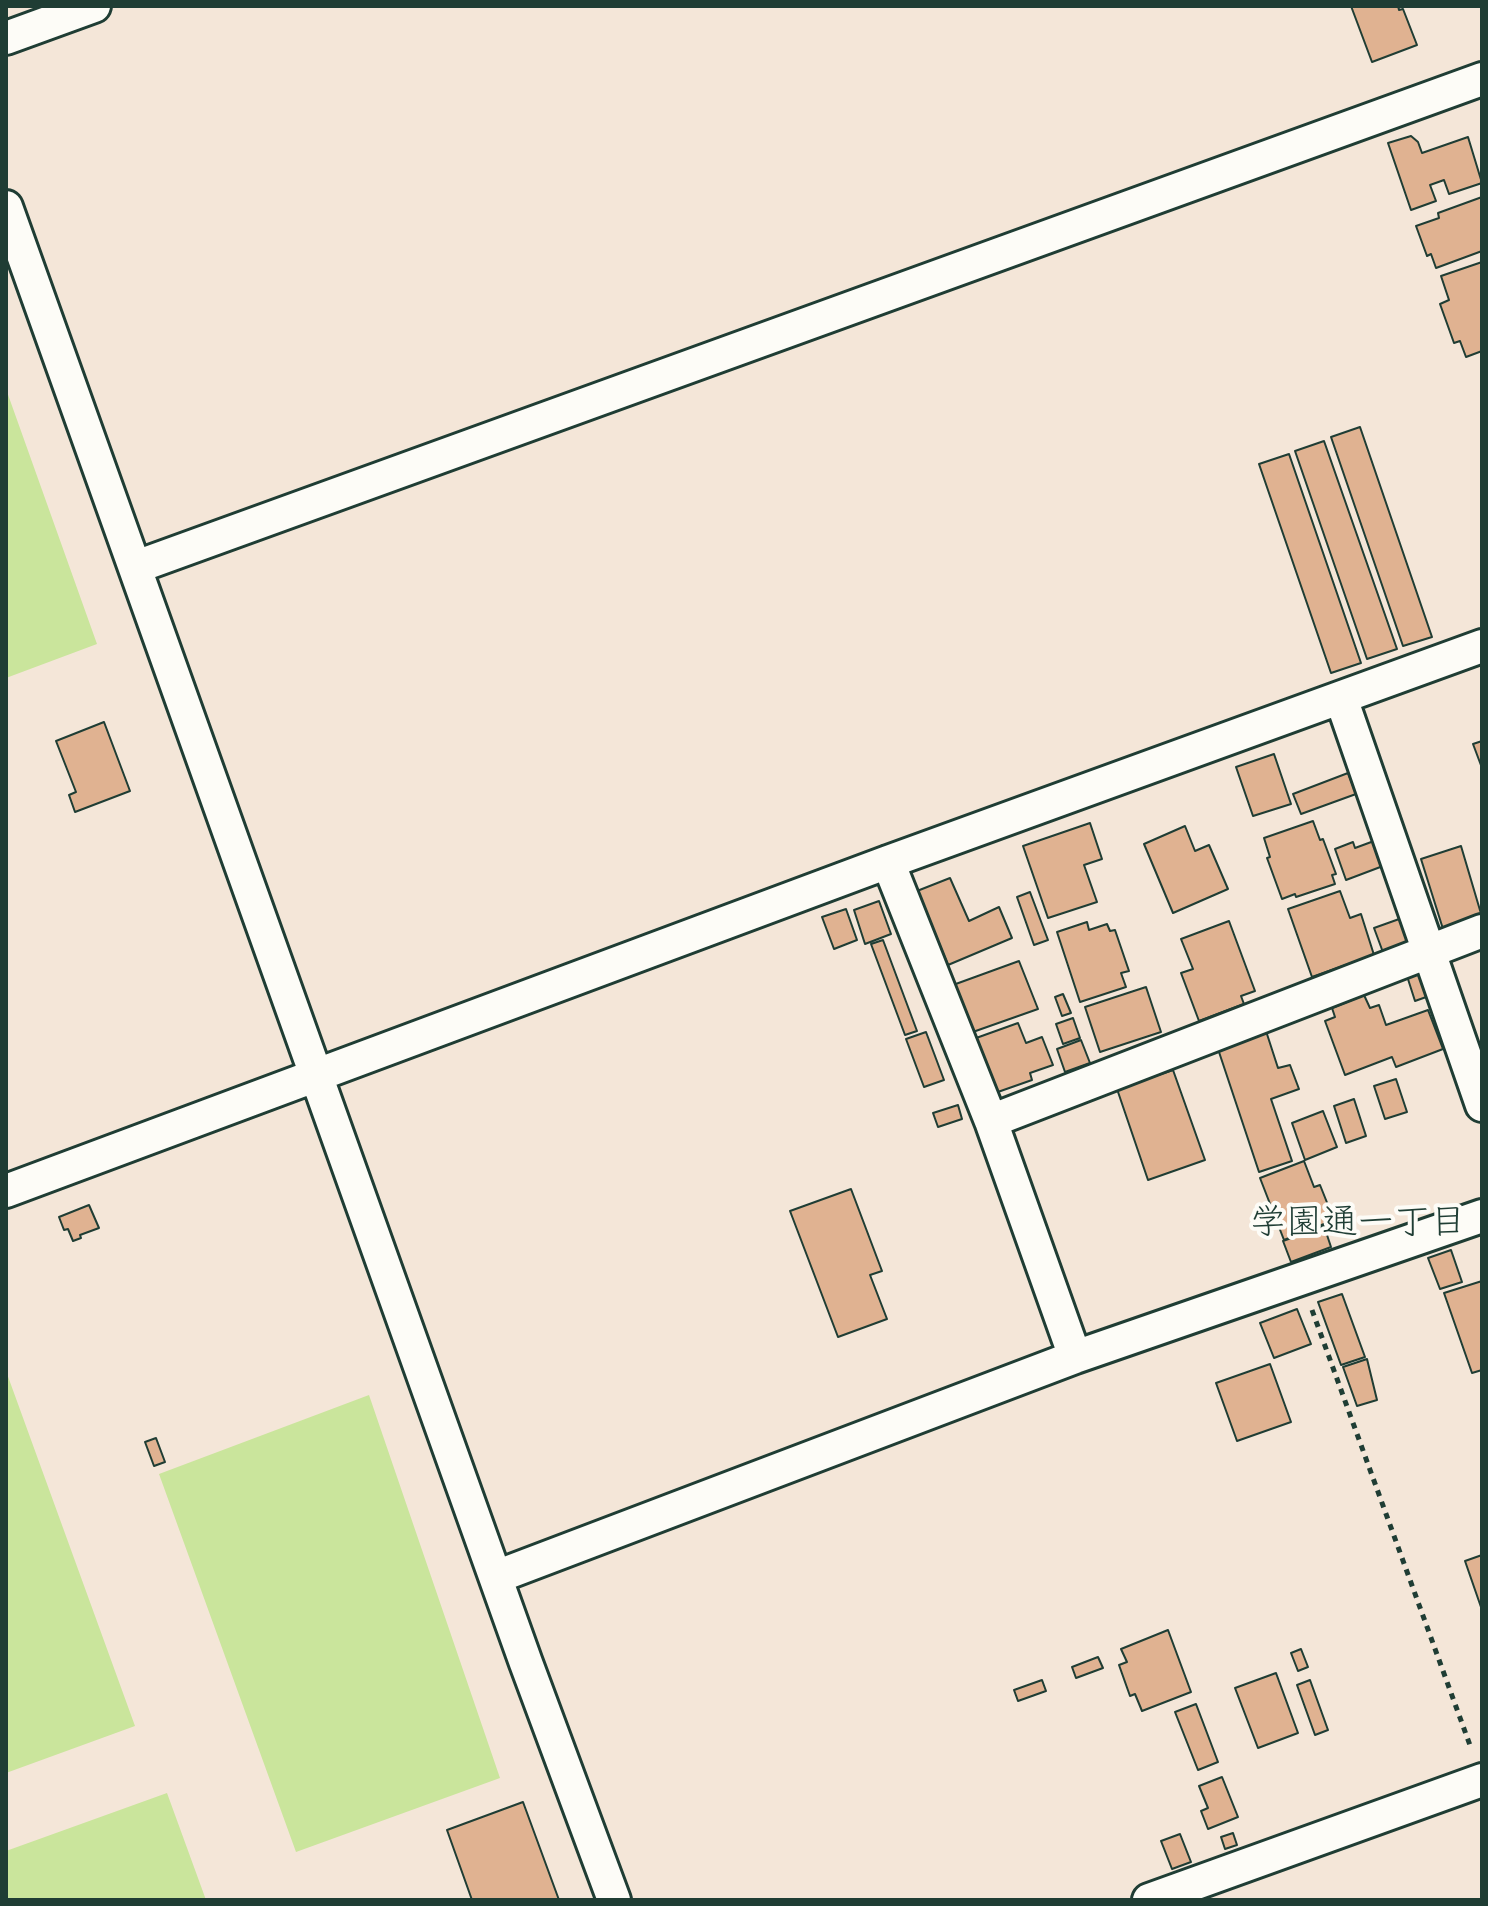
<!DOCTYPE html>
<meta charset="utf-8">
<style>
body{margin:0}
#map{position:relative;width:1488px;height:1906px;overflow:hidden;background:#f4e6d8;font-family:Caveat,sans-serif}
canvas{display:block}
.frame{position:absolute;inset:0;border:8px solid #1f3d34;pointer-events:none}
</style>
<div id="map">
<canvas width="1488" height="1906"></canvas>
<div class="frame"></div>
</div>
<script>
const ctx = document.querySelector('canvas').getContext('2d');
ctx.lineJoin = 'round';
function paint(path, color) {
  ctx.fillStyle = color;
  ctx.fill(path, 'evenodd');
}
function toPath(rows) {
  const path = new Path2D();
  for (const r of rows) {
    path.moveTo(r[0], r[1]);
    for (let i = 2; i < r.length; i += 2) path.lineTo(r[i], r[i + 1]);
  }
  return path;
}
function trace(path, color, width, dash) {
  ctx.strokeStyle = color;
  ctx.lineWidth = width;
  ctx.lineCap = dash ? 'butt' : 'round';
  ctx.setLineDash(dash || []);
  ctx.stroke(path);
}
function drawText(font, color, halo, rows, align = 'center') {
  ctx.font = font + ' Caveat,"Klee One",sans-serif';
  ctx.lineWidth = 8;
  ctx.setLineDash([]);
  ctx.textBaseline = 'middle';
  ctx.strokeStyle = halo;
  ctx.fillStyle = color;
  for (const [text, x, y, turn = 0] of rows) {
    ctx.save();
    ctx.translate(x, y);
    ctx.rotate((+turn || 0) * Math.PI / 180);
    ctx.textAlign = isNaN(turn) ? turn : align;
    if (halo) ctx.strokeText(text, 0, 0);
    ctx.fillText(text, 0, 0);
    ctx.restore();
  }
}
const green = toPath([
 [6,389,97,644,6,678],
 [6,1371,135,1726,6,1773],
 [369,1395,500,1778,296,1852,159,1474],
 [167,1793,206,1900,6,1900,6,1851]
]);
const building = toPath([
 [1351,6,1398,6,1399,10,1403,9,1417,45,1372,62,1351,6],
 [1411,136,1418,142,1422,153,1468,137,1482,183,1449,194,1444,180,1430,185,1436,201,1411,210,1388,143,1411,136],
 [1482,197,1482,251,1436,268,1431,254,1427,256,1416,226,1439,218,1438,213,1482,197],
 [1482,262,1482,351,1466,357,1460,341,1454,343,1440,304,1449,300,1441,276,1482,262],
 [1360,427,1432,637,1403,646,1331,437,1360,427],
 [1324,441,1397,649,1367,659,1295,451,1324,441],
 [1289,454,1361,663,1331,673,1259,464,1289,454],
 [104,722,130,791,75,812,69,795,76,792,56,741,104,722],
 [1482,741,1482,768,1473,744,1482,741],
 [1274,754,1291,804,1253,816,1236,767,1274,754],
 [1348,773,1356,794,1301,814,1293,794,1348,773],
 [1313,821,1320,840,1323,839,1336,874,1332,875,1335,884,1296,897,1295,894,1282,899,1267,858,1270,857,1264,838,1313,821],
 [1090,823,1102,859,1084,865,1097,902,1048,918,1023,846,1090,823],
 [1185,826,1195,851,1209,845,1228,889,1173,913,1144,844,1185,826],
 [1374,841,1383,866,1346,880,1335,849,1353,842,1355,848,1374,841],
 [1461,846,1482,917,1443,929,1421,859,1461,846],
 [950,878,969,921,999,907,1012,938,948,965,917,891,950,878],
 [1340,891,1350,918,1361,914,1374,955,1312,977,1288,909,1340,891],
 [1030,892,1048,940,1034,945,1017,897,1030,892],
 [879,901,891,934,865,944,854,910,879,901],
 [846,909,857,940,834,949,822,917,846,909],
 [1402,918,1412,945,1384,955,1374,928,1402,918],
 [1229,921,1255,991,1241,996,1244,1004,1199,1021,1181,973,1193,969,1181,939,1229,921],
 [1087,922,1089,930,1107,924,1110,931,1115,930,1129,971,1121,973,1126,987,1080,1002,1057,932,1087,922],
 [883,940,917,1031,905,1035,871,944,883,940],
 [1019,961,1038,1009,970,1033,953,985,1019,961],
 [1421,972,1429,996,1415,1001,1407,976,1421,972],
 [1146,987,1161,1032,1100,1052,1085,1007,1146,987],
 [1063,994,1071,1013,1062,1016,1055,997,1063,994],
 [1364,995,1370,1008,1379,1005,1386,1025,1428,1010,1443,1049,1396,1067,1392,1057,1345,1075,1325,1021,1335,1017,1332,1008,1364,995],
 [1073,1018,1080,1038,1063,1044,1056,1024,1073,1018],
 [1018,1023,1026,1043,1042,1037,1053,1065,1030,1073,1032,1080,995,1093,965,1042,1018,1023],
 [1266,1031,1278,1068,1290,1065,1299,1089,1271,1099,1292,1161,1259,1172,1218,1049,1266,1031],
 [926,1032,944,1080,924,1087,906,1039,926,1032],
 [1081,1040,1090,1063,1065,1072,1057,1049,1081,1040],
 [1173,1070,1205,1160,1148,1180,1117,1089,1173,1070],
 [1396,1079,1407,1112,1385,1119,1374,1086,1396,1079],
 [1354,1099,1366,1136,1346,1143,1334,1106,1354,1099],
 [958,1105,962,1119,938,1127,933,1113,958,1105],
 [1323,1111,1337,1147,1305,1160,1292,1123,1323,1111],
 [1304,1161,1314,1187,1320,1185,1334,1220,1284,1240,1260,1178,1304,1161],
 [851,1189,882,1271,870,1275,887,1319,838,1337,790,1211,851,1189],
 [89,1205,99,1228,80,1235,81,1238,73,1241,68,1229,64,1230,59,1217,89,1205],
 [1324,1226,1331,1247,1291,1262,1283,1241,1324,1226],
 [1451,1250,1462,1282,1440,1289,1428,1258,1451,1250],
 [1482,1281,1482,1370,1472,1373,1444,1293,1482,1281],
 [1342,1294,1365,1357,1341,1365,1318,1302,1342,1294],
 [1297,1309,1311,1344,1274,1358,1260,1323,1297,1309],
 [1367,1359,1377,1400,1357,1406,1343,1367,1367,1359],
 [1270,1364,1291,1422,1237,1441,1216,1383,1270,1364],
 [156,1438,165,1462,154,1466,145,1442,156,1438],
 [1482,1555,1482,1610,1465,1561,1482,1555],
 [1168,1630,1191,1692,1142,1711,1135,1694,1130,1696,1119,1665,1127,1662,1121,1649,1168,1630],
 [1301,1649,1308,1667,1298,1671,1291,1653,1301,1649],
 [1098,1657,1103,1668,1076,1678,1072,1667,1098,1657],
 [1276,1673,1298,1733,1258,1748,1235,1688,1276,1673],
 [1042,1680,1046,1691,1018,1701,1014,1690,1042,1680],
 [1310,1680,1328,1730,1315,1735,1297,1685,1310,1680],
 [1196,1704,1218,1762,1198,1770,1175,1712,1196,1704],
 [1222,1777,1238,1817,1208,1829,1201,1811,1208,1808,1199,1786,1222,1777],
 [523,1802,559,1900,472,1900,447,1830,523,1802],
 [1233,1833,1237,1845,1225,1849,1221,1837,1233,1833],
 [1180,1834,1191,1862,1172,1869,1161,1841,1180,1834]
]);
const path = toPath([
 [1312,1310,1471,1748]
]);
const minor = toPath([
 [6,38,94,6],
 [6,207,526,1663,614,1900],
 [136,567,1482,79],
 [1341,698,1482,1105],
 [888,862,991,1121,1075,1357],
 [991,1121,1482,931],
 [6,1191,888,862,1482,646],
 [496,1577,1075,1357,1482,1216],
 [1149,1900,1482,1780]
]);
const neighbourhoodNames = [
 ["学園通一丁目",1358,1224]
];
paint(green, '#cae59c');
paint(building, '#e0b291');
trace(building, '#1f3d34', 2);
trace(minor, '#1f3d34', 38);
trace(path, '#1f3d34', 5, [6, 6]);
trace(minor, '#fdfcf7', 32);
drawText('36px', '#1f3d34', '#fdfcf7', neighbourhoodNames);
</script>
